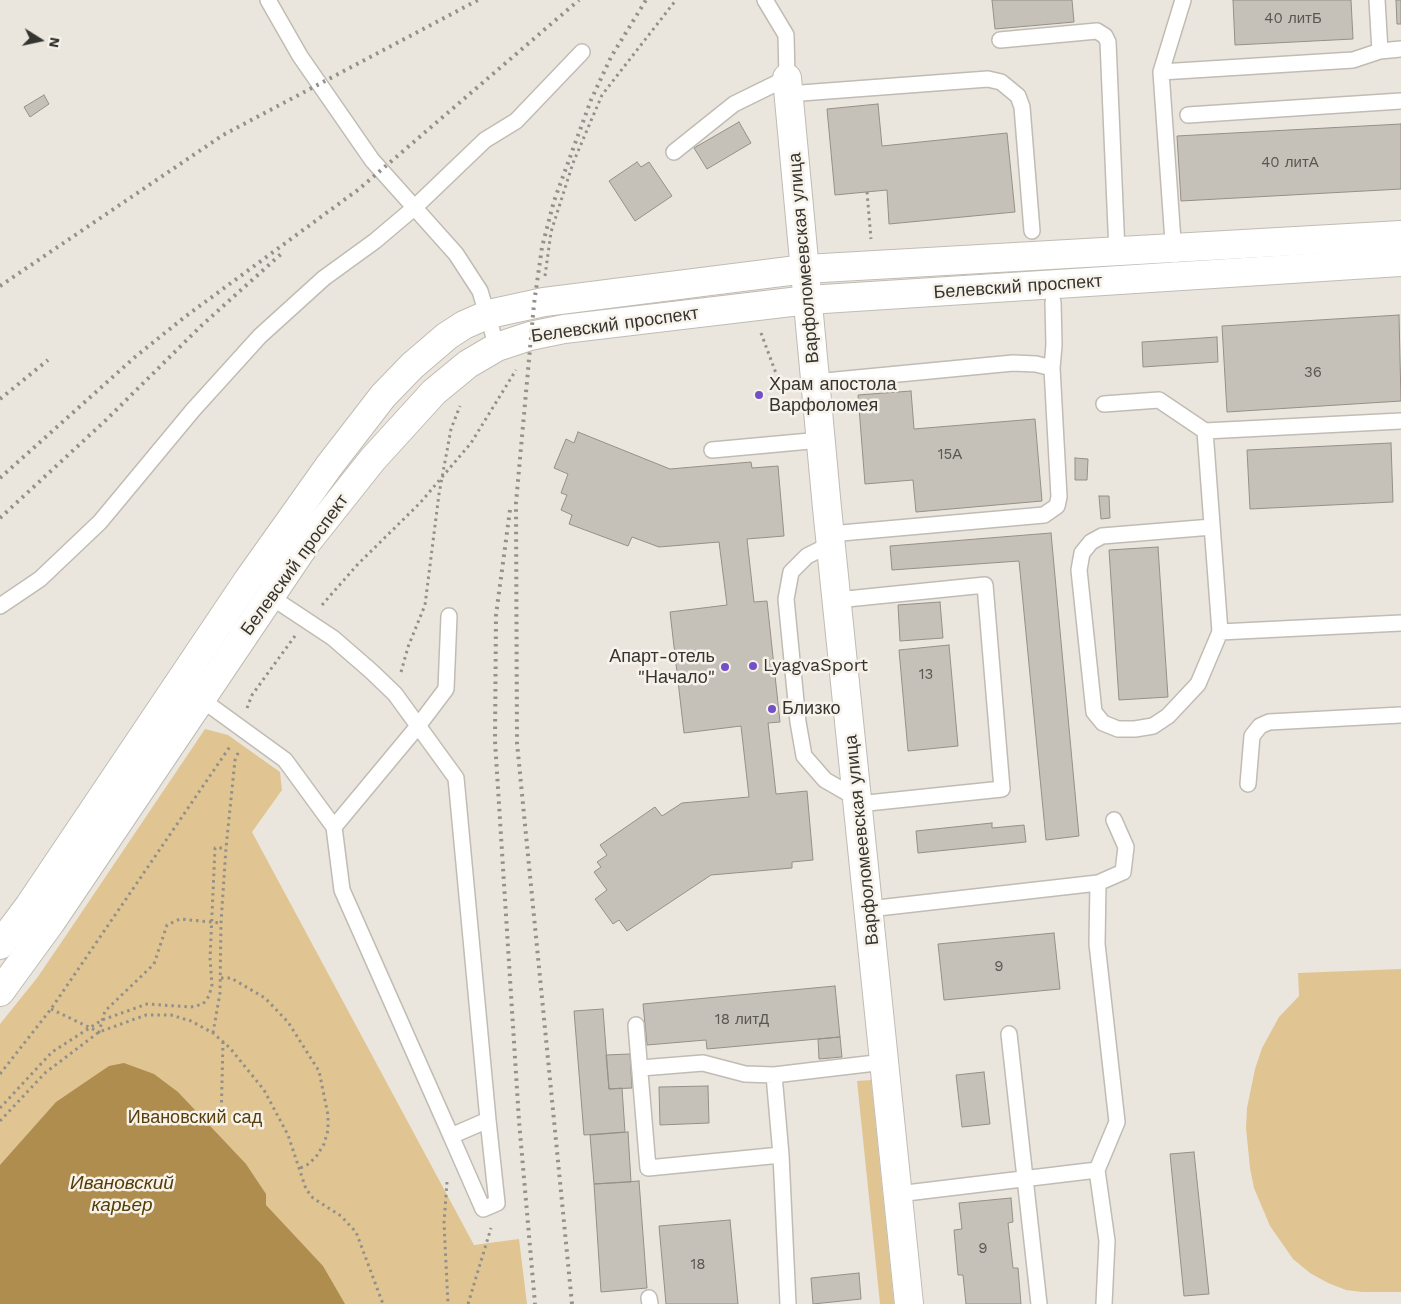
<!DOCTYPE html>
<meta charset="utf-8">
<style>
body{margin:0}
#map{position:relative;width:1401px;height:1304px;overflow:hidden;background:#ebe6dd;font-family:"Work Sans",sans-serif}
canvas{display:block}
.north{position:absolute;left:15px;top:15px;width:50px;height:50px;-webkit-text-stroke:4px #f8f3ea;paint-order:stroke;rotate:100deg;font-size:14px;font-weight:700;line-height:20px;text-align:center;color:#353430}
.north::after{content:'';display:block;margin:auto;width:18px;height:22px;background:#353430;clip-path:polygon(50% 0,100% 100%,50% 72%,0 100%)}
</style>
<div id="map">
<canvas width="1401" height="1304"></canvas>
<div class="north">N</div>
</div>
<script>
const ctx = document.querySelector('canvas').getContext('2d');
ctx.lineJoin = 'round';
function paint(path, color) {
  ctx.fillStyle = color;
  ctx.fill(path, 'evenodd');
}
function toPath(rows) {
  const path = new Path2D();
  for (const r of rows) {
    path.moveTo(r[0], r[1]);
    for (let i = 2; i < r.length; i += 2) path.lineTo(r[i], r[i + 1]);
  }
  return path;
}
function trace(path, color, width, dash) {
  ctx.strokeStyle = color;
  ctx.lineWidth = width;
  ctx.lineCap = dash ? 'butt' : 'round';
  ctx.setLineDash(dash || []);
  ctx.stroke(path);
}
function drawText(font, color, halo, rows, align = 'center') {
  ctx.font = font + ' "Work Sans",sans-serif';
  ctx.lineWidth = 5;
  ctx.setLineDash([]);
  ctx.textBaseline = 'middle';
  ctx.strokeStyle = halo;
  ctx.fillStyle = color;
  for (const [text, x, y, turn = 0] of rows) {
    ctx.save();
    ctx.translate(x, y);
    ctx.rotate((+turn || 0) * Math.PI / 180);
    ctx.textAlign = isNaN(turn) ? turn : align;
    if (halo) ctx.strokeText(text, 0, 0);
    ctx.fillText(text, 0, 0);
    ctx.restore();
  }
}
const green = toPath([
 [205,729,228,735,280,772,282,790,252,832,474,1245,519,1239,527,1304,0,1304,0,1024,37,978,67,934],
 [1401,969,1401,1292,1362,1292,1346,1290,1328,1283,1310,1273,1293,1259,1270,1226,1254,1188,1250,1168,1246,1128,1247,1108,1255,1069,1262,1048,1279,1017,1299,996,1298,973],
 [871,1080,894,1304,880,1304,857,1081]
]);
const water = toPath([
 [124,1063,154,1074,178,1092,246,1164,266,1194,266,1205,323,1266,345,1304,0,1304,0,1165,56,1102,109,1066]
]);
const building = toPath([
 [992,0,1072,0,1074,22,995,29,992,0],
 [1233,0,1351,0,1353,39,1235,45,1233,0],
 [1396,0,1401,0,1401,24,1397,24,1396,0],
 [44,95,49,104,30,117,24,107,44,95],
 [878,104,882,146,1007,133,1015,212,889,224,887,190,835,195,827,109,878,104],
 [739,122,751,143,707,169,694,148,739,122],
 [1401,124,1401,189,1181,201,1177,136,1401,124],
 [637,162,641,167,649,162,672,196,635,221,609,181,637,162],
 [1399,315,1401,401,1227,412,1222,326,1399,315],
 [1217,337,1218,362,1143,367,1142,342,1217,337],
 [911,391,914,429,1035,419,1042,501,916,512,913,480,865,484,858,395,911,391],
 [578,432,670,469,751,462,752,468,778,466,784,536,747,539,754,602,767,601,780,722,768,723,776,794,807,791,813,860,792,862,792,868,711,875,627,931,619,920,613,924,595,899,607,890,594,872,601,867,597,862,607,855,600,845,655,807,662,816,682,803,749,797,741,726,684,733,670,612,727,605,719,542,659,547,632,537,628,546,569,524,572,515,561,510,567,495,561,493,568,474,554,468,566,439,574,443,578,432],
 [1391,443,1393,502,1250,509,1247,450,1391,443],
 [1075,458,1088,459,1087,480,1075,480,1075,458],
 [1099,496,1109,496,1110,518,1101,519,1099,496],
 [1051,533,1079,836,1046,840,1019,561,892,570,890,546,1051,533],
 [1158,547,1168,697,1119,700,1109,550,1158,547],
 [940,602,943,638,900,641,898,605,940,602],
 [949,645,958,746,908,751,899,650,949,645],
 [992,823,992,828,1024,825,1026,842,918,853,916,831,992,823],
 [1054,933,1060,989,944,1000,938,944,1054,933],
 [835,986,840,1037,707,1049,706,1040,647,1045,643,1004,835,986],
 [603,1009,609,1089,622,1088,625,1132,584,1135,574,1011,603,1009],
 [840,1037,842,1057,819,1059,818,1039,840,1037],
 [630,1054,632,1088,609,1089,606,1055,630,1054],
 [984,1072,990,1124,962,1127,956,1075,984,1072],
 [708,1086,709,1123,660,1125,659,1087,708,1086],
 [628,1132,631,1182,594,1184,590,1135,628,1132],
 [1194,1152,1209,1294,1184,1296,1170,1154,1194,1152],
 [639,1181,647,1288,601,1292,594,1184,639,1181],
 [1011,1198,1013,1222,1008,1223,1013,1268,1018,1268,1021,1304,966,1304,963,1275,958,1275,954,1230,962,1229,959,1203,1011,1198],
 [730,1220,738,1304,666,1304,659,1226,730,1220],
 [859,1273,861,1299,813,1304,811,1278,859,1273]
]);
const path = toPath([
 [867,192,871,239],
 [545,276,551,232,573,163,602,95,676,0],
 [761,333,777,376],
 [322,605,358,564,420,503,471,443,516,370],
 [401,672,408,647,425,605,439,494,451,429,460,406],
 [247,708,252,695,295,636],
 [221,978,231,978,265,998,288,1022,319,1071,328,1115,328,1130,324,1144,316,1157,307,1165,298,1169],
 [51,1009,99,1032,105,1011,154,964,167,925,180,919,221,923],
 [213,1033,220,993,221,923,226,848,235,760,239,751],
 [0,1074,51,1009,231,745],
 [0,1108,52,1052,102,1020,147,1004,191,1007,203,1004,209,996,212,985,210,959,215,848,226,848],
 [0,1121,45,1073,99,1032,146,1015,171,1015,191,1021,213,1033,230,1048,264,1090,288,1135,306,1189,313,1198,341,1216,356,1232,383,1304],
 [221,1122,223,1042],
 [447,1182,444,1223,448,1304],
 [468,1304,491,1228]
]);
const lane = toPath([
 [268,0,300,56,372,160,456,254,480,291,497,347],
 [1377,0,1380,51],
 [1000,40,1097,31,1105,36,1108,42,1117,252],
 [1161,72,1183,0],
 [788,94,988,79,1001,82,1018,96,1022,107,1032,231],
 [1188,115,1401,101],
 [674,152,734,104,787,78,786,35,765,0],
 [1174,255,1161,72,1353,60,1380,51,1401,49],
 [815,382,1013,363,1036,364,1052,368],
 [1104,404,1159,400,1205,431,1401,421],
 [1205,431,1220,632],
 [712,450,821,440],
 [1212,527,1102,536,1091,542,1082,553,1079,570,1094,712,1103,723,1118,729,1135,729,1153,726,1168,716,1198,684,1220,632,1401,623],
 [830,534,1044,515,1057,506,1059,497,1052,368,1054,345,1053,302],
 [831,544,807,556,791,572,786,599,798,722,804,756,825,780,858,799],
 [837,600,985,585,1002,789,858,804],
 [0,606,40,579,100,522,193,410,260,336,324,278,375,241,414,208,485,140,516,121,582,52],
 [201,699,285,760,334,827,342,890,451,1136,488,1120,456,778,395,694,371,671,333,638,265,593],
 [1248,784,1252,736,1260,726,1269,722,1401,715],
 [334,827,418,726,446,689,449,616],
 [869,909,1098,883],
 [636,1025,648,1168,781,1155],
 [1009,1034,1039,1304],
 [641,1068,703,1063,745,1074,774,1075,884,1062],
 [774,1075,781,1155,788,1304],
 [451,1136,483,1209,497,1203,488,1120],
 [898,1194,1097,1170],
 [649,1298,650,1304],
 [1104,1304,1107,1241,1097,1170,1117,1122,1097,944,1098,883,1123,872,1126,847,1114,820]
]);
const street = toPath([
 [787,78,827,508,909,1304],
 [0,945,29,906,248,580,329,466,383,396,412,366,447,336,464,325,489,314,544,302,805,269,1401,235]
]);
const secondary = toPath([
 [0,992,51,922,307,542,373,459,434,392,468,364,497,347,530,336,564,329,808,300,1401,262]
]);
const rail = toPath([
 [0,286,223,135,478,0],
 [0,399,48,360],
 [0,478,135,357,186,316,359,189,579,0],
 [510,510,496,615,495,741,519,1121,535,1304],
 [0,518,106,420,201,326,281,254],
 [572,1304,517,743,516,503,534,304,542,247,554,201,591,100,611,57,646,0]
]);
const markers = [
 [759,395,5,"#734fc8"],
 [753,666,5,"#734fc8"],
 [725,667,5,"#734fc8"],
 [772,709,5,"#734fc8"]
];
const numberNames = [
 ["40 литБ",1293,19],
 ["40 литА",1290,163],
 ["36",1313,373],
 ["15А",950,455],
 ["13",926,675],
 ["9",999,967],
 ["18 литД",742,1020],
 ["9",983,1249],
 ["18",698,1265]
];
const streetNames = [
 ["Варфоломеевская улица",804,258,-95],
 ["Белевский проспект",1018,287,-4],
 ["Белевский проспект",615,325,-8],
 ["Белевский проспект",295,565,-54],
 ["Варфоломеевская улица",862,840,-96]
];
const poiNames = [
 ["Храм апостола",769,385],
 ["Варфоломея",769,406],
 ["Апарт-отель",715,657,"right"],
 ["\"Начало\"",715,678,"right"],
 ["LyagvaSport",763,666],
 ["Близко",782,709]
];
const parkNames = [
 ["Ивановский сад",195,1118]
];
const waterNames = [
 ["Ивановский",122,1183],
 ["карьер",122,1205]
];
paint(green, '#e0c592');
paint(water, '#ae8d4e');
paint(building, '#c5c1b8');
trace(building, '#949088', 1);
trace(lane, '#c1bcb3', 18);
trace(street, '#c1bcb3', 30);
trace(secondary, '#c1bcb3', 30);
trace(path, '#939089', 3, [2.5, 4]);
trace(lane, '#fff', 15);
trace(street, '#fff', 28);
trace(secondary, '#fff', 28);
trace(rail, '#94918a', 4, [2.5, 5]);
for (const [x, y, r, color] of markers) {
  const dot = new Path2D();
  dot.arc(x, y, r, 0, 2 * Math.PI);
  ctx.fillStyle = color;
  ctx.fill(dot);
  trace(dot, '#f8f3ea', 2);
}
drawText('15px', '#595752', null, numberNames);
drawText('18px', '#353430', '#f8f3ea', streetNames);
drawText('18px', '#353430', '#f8f3ea', poiNames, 'left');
drawText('18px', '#563f0b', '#f8f3ea', parkNames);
drawText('italic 19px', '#543d07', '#f8f3ea', waterNames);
</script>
